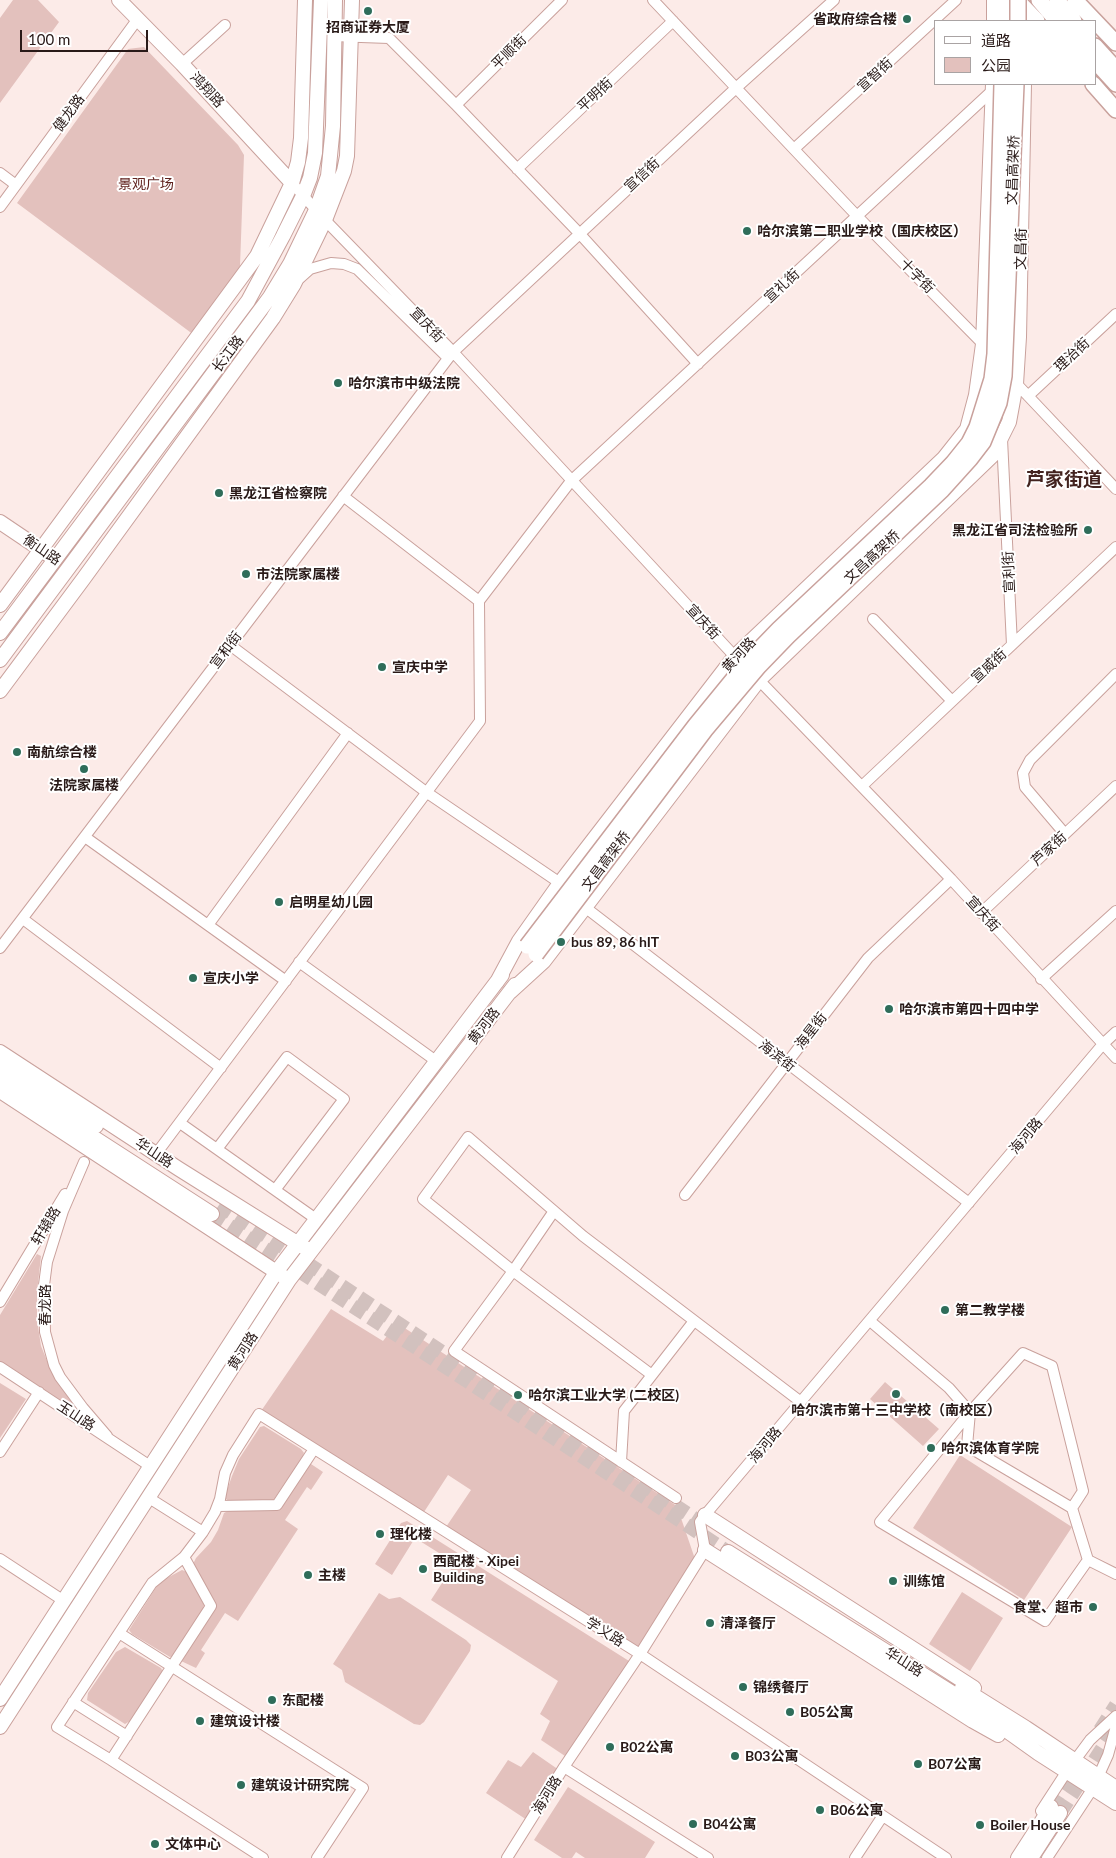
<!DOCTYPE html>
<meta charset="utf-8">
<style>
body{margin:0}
#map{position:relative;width:1116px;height:1858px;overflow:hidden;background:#fcebe8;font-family:Lato,"Noto Sans SC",sans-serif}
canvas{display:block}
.legend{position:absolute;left:934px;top:20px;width:162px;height:65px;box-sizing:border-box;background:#fff;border:1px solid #a9a3a3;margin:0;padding:6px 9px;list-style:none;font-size:15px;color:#291a18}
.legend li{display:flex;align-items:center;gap:10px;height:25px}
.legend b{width:25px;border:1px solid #a9a3a3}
.scale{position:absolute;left:20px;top:30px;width:128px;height:22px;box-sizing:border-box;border:2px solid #291a18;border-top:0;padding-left:6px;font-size:15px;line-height:18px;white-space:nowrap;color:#291a18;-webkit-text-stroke:4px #fff;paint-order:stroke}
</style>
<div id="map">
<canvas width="1116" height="1858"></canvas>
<ul class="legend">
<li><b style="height:6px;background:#fff"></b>道路</li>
<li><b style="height:14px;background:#e3c1bd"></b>公园</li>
</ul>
<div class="scale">100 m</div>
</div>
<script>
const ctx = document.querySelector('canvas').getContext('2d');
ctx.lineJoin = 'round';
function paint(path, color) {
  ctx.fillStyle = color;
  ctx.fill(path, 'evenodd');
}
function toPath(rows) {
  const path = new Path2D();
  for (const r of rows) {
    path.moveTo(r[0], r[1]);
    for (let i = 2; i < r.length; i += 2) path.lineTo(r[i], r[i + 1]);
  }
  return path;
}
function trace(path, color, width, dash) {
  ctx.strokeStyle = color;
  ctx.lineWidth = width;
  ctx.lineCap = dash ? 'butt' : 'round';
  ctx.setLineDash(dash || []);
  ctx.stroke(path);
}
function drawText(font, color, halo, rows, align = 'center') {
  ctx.font = font + ' Lato,"Noto Sans SC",sans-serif';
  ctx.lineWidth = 4;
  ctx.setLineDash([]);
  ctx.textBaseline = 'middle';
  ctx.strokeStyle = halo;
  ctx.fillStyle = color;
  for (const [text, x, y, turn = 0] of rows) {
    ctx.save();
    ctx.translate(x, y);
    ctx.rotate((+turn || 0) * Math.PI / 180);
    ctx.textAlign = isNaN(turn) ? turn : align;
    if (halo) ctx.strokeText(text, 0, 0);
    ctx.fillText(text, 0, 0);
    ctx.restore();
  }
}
const green = toPath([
 [13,0,38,0,59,22,0,103,0,18],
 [144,47,238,145,244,155,240,266,235,279,194,335,17,203,128,49],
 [37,1254,41,1256,37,1292,37,1320,41,1346,52,1373,75,1405,73,1409,0,1363,0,1315],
 [331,1309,383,1341,397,1323,686,1512,681,1518,695,1559,636,1650,446,1527,471,1490,448,1475,424,1512,259,1414],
 [885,1382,939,1429,923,1446,870,1399],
 [0,1383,26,1399,0,1438],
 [264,1426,301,1449,304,1453,302,1458,272,1502,231,1503,226,1499,226,1493,232,1476,239,1459,260,1427],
 [960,1455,1072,1527,1024,1600,913,1528],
 [308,1462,323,1472,311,1490,307,1487,285,1520,298,1529,238,1621,225,1613,201,1650,205,1653,196,1668,181,1661,216,1605,193,1564,196,1558,211,1542,218,1530,224,1513,230,1510,277,1510],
 [407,1521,629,1661,568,1758,541,1740,550,1721,540,1714,558,1681,431,1600,455,1563,415,1538,392,1575,375,1564,401,1523],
 [182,1570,187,1572,204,1605,202,1613,174,1656,170,1657,132,1634,129,1630,157,1586,165,1579],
 [962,1592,1003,1618,970,1671,929,1644],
 [379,1593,389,1599,400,1597,466,1640,471,1645,470,1651,424,1722,420,1725,414,1724,345,1682,342,1670,333,1664],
 [125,1647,161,1668,163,1672,130,1721,125,1724,87,1700,88,1693,116,1652],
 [533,1752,559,1770,527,1820,486,1793,508,1760,521,1767],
 [568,1787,655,1842,645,1858,585,1858,576,1852,572,1858,562,1858,534,1840]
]);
const majorTunnel = toPath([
 [219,1205,697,1520],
 [212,1214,728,1552],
 [1100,1730,1116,1705],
 [1051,1807,1078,1765],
 [1060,1813,1116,1727]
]);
const minor = toPath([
 [653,0,857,216,985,346],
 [333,36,389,38,456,105,579,233,698,364],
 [182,64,225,25],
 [456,105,562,0],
 [794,149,956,0],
 [517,169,673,21],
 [0,173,16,185],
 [292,183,325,220,453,352,739,661],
 [0,207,137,20],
 [300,278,310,269,331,263,344,264,357,269,448,358],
 [1013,380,1116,489],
 [1028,396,1116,314],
 [1002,439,1012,645],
 [343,496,479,601],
 [873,619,952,701],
 [230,645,426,792,560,883],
 [755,676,951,879,1116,1058],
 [862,786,1116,547],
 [1065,834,1025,787,1023,773,1030,760,1116,674],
 [85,837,286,981],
 [586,908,969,1203],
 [981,913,1116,786],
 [23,919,221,1068],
 [208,925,348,733],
 [0,948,453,352,736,88,834,0],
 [299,962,436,1061],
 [1041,979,1116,911],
 [180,1123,316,1219],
 [217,1149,287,1057,344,1099,275,1190],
 [156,1154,480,721,479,601,571,481,993,90],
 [84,1162,63,1211,47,1262,44,1285,45,1332,54,1365,60,1377,83,1408,107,1436],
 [685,1195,868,958,951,879],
 [554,1211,513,1271,454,1351,676,1498],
 [0,1302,65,1194],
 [694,1321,652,1375,513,1271,423,1199,468,1137,583,1236,801,1402],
 [870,1321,949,1388,970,1412,967,1446,1072,1508,1088,1560,1116,1574],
 [0,1367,150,1466],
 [0,1452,39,1392],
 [621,1462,624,1411,652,1375],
 [149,1498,203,1532],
 [218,1506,277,1505,314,1449],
 [1072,1508,1083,1491,1052,1366,1023,1353,970,1412,880,1522,1045,1621,1088,1560],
 [184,1557,211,1606,111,1760,263,1858],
 [0,1559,64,1601],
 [119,1633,363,1788,317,1858],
 [73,1702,127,1736],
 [111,1760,57,1727,152,1583,184,1557,203,1532,215,1512,220,1499,225,1473,233,1455,259,1414,640,1654,946,1858],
 [564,1767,708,1858],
 [1041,1811,1067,1771,1090,1740,1116,1716],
 [507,1858,564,1767,640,1654,705,1550,700,1522,705,1515,1103,1044,1116,1032],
 [855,1858,882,1817],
 [1047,1858,1093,1788,1108,1755,1116,1726]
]);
const major = toPath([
 [119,0,182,64,292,183],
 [994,21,994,0],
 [0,522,49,555],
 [0,605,257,256,292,183,298,162,301,138,305,0],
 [0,633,248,301,283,236,303,196,310,178,315,153,321,0],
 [0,660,270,297,290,264,316,210,328,176,333,126,335,0],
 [0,691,84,578,273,318,294,284,325,220,344,171,347,156,352,0],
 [497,982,519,941,560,883,735,656,944,458,967,429,976,395,983,344,993,84],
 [510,992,544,961,759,680,992,456,1009,422,1016,384,1019,337,1024,84],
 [0,1052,179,1169,305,1248],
 [0,1065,96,1126],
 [0,1077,212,1214],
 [0,1091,284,1277],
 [705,1515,974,1688],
 [705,1550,973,1721,998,1735],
 [728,1552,965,1701,1038,1753,1116,1803],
 [962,1688,1026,1728,1116,1788],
 [0,1699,277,1271,502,975],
 [0,1727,289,1280,515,985],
 [1018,1858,1051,1807],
 [1031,1858,1060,1813]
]);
const highway = toPath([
 [1017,0,1037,21],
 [1039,0,1057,21],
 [1057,0,1074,21],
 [1075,0,1116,43],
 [1004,21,1004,0],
 [1095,46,1116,69],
 [1095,61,1116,84],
 [1093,84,1116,110]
]);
const highwayBridge = toPath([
 [1018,21,1018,0],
 [527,946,695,726,749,660,779,629,931,486,953,463,969,443,977,427,992,379,995,354,1002,84],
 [536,954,705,730,759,666,788,636,942,490,970,459,983,442,999,403,1004,376,1016,84]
]);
const markers = [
 [368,11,5,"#2f6d5a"],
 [907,19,5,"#2f6d5a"],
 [747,231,5,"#2f6d5a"],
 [338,383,5,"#2f6d5a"],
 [219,493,5,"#2f6d5a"],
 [1088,530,5,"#2f6d5a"],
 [246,574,5,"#2f6d5a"],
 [382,667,5,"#2f6d5a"],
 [17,752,5,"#2f6d5a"],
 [84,769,5,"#2f6d5a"],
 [279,902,5,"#2f6d5a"],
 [561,942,5,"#2f6d5a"],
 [193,978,5,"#2f6d5a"],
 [889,1009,5,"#2f6d5a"],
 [945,1310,5,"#2f6d5a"],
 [896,1394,5,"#2f6d5a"],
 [518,1395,5,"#2f6d5a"],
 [931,1448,5,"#2f6d5a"],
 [380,1534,5,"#2f6d5a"],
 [423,1569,5,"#2f6d5a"],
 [308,1575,5,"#2f6d5a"],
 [893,1581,5,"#2f6d5a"],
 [1093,1607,5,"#2f6d5a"],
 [710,1623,5,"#2f6d5a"],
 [743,1687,5,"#2f6d5a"],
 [272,1700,5,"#2f6d5a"],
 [790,1712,5,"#2f6d5a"],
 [200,1721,5,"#2f6d5a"],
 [610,1747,5,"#2f6d5a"],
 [735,1756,5,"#2f6d5a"],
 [918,1764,5,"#2f6d5a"],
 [241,1785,5,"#2f6d5a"],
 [820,1810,5,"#2f6d5a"],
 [693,1824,5,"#2f6d5a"],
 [980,1825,5,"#2f6d5a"],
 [155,1844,5,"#2f6d5a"]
];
const poiNames = [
 ["省政府综合楼",897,19,"right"],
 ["招商证券大厦",368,27,"center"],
 ["哈尔滨第二职业学校（国庆校区）",757,231],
 ["哈尔滨市中级法院",348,383],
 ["黑龙江省检察院",229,493],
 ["黑龙江省司法检验所",1078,530,"right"],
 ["市法院家属楼",256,574],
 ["宣庆中学",392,667],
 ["南航综合楼",27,752],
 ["法院家属楼",84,785,"center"],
 ["启明星幼儿园",289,902],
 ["bus 89, 86 hIT",571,942],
 ["宣庆小学",203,978],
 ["哈尔滨市第四十四中学",899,1009],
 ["第二教学楼",955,1310],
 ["哈尔滨工业大学 (二校区)",528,1395],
 ["哈尔滨市第十三中学校（南校区）",896,1410,"center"],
 ["哈尔滨体育学院",941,1448],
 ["理化楼",390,1534],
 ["西配楼 - Xipei",433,1561],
 ["Building",433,1577],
 ["主楼",318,1575],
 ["训练馆",903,1581],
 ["食堂、超市",1083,1607,"right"],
 ["清泽餐厅",720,1623],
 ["锦绣餐厅",753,1687],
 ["东配楼",282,1700],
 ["B05公寓",800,1712],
 ["建筑设计楼",210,1721],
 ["B02公寓",620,1747],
 ["B03公寓",745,1756],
 ["B07公寓",928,1764],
 ["建筑设计研究院",251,1785],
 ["B06公寓",830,1810],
 ["B04公寓",703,1824],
 ["Boiler House",990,1825],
 ["文体中心",165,1844]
];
const streetNames = [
 ["平顺街",509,52,-45],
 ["宣智街",875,75,-43],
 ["鸿翔路",207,90,47],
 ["平明街",595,95,-43],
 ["健龙路",69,113,-54],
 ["文昌高架桥",1013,170,-88],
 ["宣信街",642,175,-43],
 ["文昌街",1021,249,-89],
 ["十字街",917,276,45],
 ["宣礼街",782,286,-43],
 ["宣庆街",427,325,46],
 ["长江路",228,354,-53],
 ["理治街",1072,355,-43],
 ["衡山路",42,550,34],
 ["文昌高架桥",872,557,-43],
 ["宣利街",1009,572,-93],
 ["宣庆街",703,622,47],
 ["宣和街",226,650,-53],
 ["黄河路",739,655,-47],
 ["宣威街",989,666,-43],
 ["芦家街",1049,849,-43],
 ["文昌高架桥",606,861,-53],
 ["宣庆街",983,914,48],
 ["黄河路",484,1026,-52],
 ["海星街",811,1031,-52],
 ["海滨街",777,1056,38],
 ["海河路",1026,1136,-50],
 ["华山路",154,1153,33],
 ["轩辕路",46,1226,-59],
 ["春龙路",45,1305,-90],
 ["黄河路",243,1351,-57],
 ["玉山路",76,1416,33],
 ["海河路",765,1445,-50],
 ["学义路",605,1632,32],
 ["华山路",904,1662,32],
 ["海河路",547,1795,-58]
];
const parkNames = [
 ["景观广场",146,184]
];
const districtNames = [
 ["芦家街道",1064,480]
];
paint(green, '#e3c1bd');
trace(majorTunnel, '#d2c1be', 14, [14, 7]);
trace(minor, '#c9a19c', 12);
trace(major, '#c9a19c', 16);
trace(highway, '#c9a19c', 18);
trace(minor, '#fff', 10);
trace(major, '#fff', 14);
trace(highway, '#fff', 15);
trace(highwayBridge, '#c9a19c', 18, []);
trace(highwayBridge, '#fff', 15);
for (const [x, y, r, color] of markers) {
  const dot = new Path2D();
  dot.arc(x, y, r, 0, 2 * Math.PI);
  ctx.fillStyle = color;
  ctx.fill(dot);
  trace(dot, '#fff', 2);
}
drawText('bold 14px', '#291a18', '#fff', poiNames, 'left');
drawText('14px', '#291a18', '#fff', streetNames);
drawText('14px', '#5f211d', '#fff', parkNames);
drawText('bold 19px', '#432420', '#fff', districtNames);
</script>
